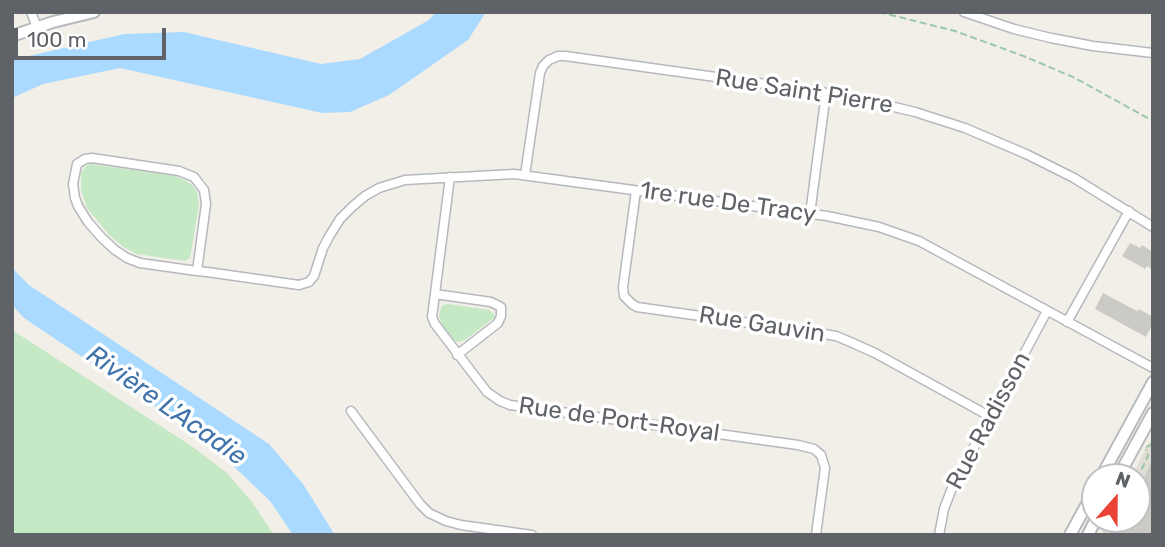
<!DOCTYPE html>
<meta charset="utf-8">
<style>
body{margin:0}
#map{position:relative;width:1165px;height:547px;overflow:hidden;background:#f1efe8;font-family:Rubik,sans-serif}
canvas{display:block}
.frame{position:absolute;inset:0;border:14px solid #5f6368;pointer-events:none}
.north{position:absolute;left:1081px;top:463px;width:70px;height:70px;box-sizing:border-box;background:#fff;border:2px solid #bfc1c3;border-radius:50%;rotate:21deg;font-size:19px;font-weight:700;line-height:28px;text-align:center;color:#5f6368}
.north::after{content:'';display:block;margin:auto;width:24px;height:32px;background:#ea4335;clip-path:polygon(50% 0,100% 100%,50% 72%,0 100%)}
.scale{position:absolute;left:14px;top:28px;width:152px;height:32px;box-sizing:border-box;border:4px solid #5f6368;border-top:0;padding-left:9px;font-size:21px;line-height:24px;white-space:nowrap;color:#5f6368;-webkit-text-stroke:5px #fff;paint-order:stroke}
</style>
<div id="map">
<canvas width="1165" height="547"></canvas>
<div class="frame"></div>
<div class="north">N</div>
<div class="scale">100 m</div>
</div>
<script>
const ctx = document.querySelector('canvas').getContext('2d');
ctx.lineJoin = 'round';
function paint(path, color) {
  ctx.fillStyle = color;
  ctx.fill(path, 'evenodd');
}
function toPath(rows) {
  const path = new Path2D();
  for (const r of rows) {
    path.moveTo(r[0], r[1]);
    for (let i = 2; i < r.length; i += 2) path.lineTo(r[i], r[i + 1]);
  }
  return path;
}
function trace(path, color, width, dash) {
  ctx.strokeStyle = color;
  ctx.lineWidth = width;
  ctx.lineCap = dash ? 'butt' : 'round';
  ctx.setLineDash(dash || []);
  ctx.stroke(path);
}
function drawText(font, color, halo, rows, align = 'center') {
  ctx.font = font + ' Rubik,sans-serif';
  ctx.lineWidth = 7;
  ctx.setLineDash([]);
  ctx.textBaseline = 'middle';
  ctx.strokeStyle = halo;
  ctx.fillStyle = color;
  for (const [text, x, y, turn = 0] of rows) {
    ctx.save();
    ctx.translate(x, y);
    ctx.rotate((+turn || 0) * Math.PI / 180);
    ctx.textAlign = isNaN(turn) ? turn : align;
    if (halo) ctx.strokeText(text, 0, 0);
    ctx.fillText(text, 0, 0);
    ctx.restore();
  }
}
const education = toPath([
 [1153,435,1153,535,1101,535,1109,519,1137,519,1137,477,1131,477]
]);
const green = toPath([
 [90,164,171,175,185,180,192,185,197,192,199,205,190,258,185,261,137,254,125,248,110,236,87,208,81,190,81,173,86,166],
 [449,304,489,310,494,314,495,317,465,340,458,342,455,341,442,325,439,315,441,308,443,305],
 [12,330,193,447,227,473,252,502,274,535,12,535]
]);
const water = toPath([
 [436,12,486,12,468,40,389,95,350,112,322,113,120,68,43,84,12,98,12,60,124,34,184,32,321,64,360,59,429,20],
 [12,268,29,285,269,444,303,484,335,535,293,535,270,501,225,458,188,428,24,318,12,305]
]);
const building = toPath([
 [1130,243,1140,248,1142,245,1153,252,1153,270,1147,266,1145,269,1122,256],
 [1103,293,1137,311,1139,309,1153,317,1153,323,1146,337,1095,309],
 [1153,458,1153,535,1118,535,1125,519,1137,519,1137,493]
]);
const path = toPath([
 [879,12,955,31,1026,57,1075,78,1153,121],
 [1146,447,1153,444],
 [1137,479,1148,456,1146,449],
 [1110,535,1117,519]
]);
const minor = toPath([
 [31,12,37,27],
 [964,12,1014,29,1051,38,1093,46,1153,53],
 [525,175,540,73,543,66,549,60,558,56,565,56,809,90,861,99,915,112,965,128,1026,154,1074,178,1153,227],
 [450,177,432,317,435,324,487,392,500,401,510,405,798,445,814,449,821,455,825,468,816,535],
 [636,191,623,287,624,296,632,304,637,307,806,331,836,336,848,341,875,353,991,417],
 [810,214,826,93],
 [197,271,206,204,204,190,194,177,179,171,92,158,85,159,77,164,73,184,75,198,78,206,88,222,102,238,115,250,127,258,140,263,197,271,207,272,299,285,309,282,314,276,323,248,330,235,340,219,352,207,365,196,379,188,405,180,514,174,827,216,879,227,919,241,1153,368],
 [435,294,491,302,501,307,501,316,498,323,457,355],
 [1067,322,1129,211],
 [351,411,420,504,429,513,446,521,461,525,532,535],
 [939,535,944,509,952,488,1047,311]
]);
const tertiary = toPath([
 [12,36,53,22,94,12],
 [1101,477,1153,382],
 [1118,477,1153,413],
 [1070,535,1095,489],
 [1088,535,1096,519]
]);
const streetNames = [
 ["Rue Saint Pierre",804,92,9],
 ["1re rue De Tracy",728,203,8],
 ["Rue Gauvin",762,325,9],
 ["Rue de Port-Royal",619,420,8],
 ["Rue Radisson",989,421,-62]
];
const waterNames = [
 ["Rivière L'Acadie",166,406,35]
];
paint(education, '#e1ded6');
paint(green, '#c5e8c5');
paint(water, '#aadaff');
paint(building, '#cccac5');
trace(minor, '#b5b8bc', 11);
trace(tertiary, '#b5b8bc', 14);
trace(path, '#9cc7a9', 2, [7, 3.5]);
trace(minor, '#fff', 8);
trace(tertiary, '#fff', 10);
drawText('24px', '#5f6368', '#fff', streetNames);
drawText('italic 26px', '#4174aa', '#fff', waterNames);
</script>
